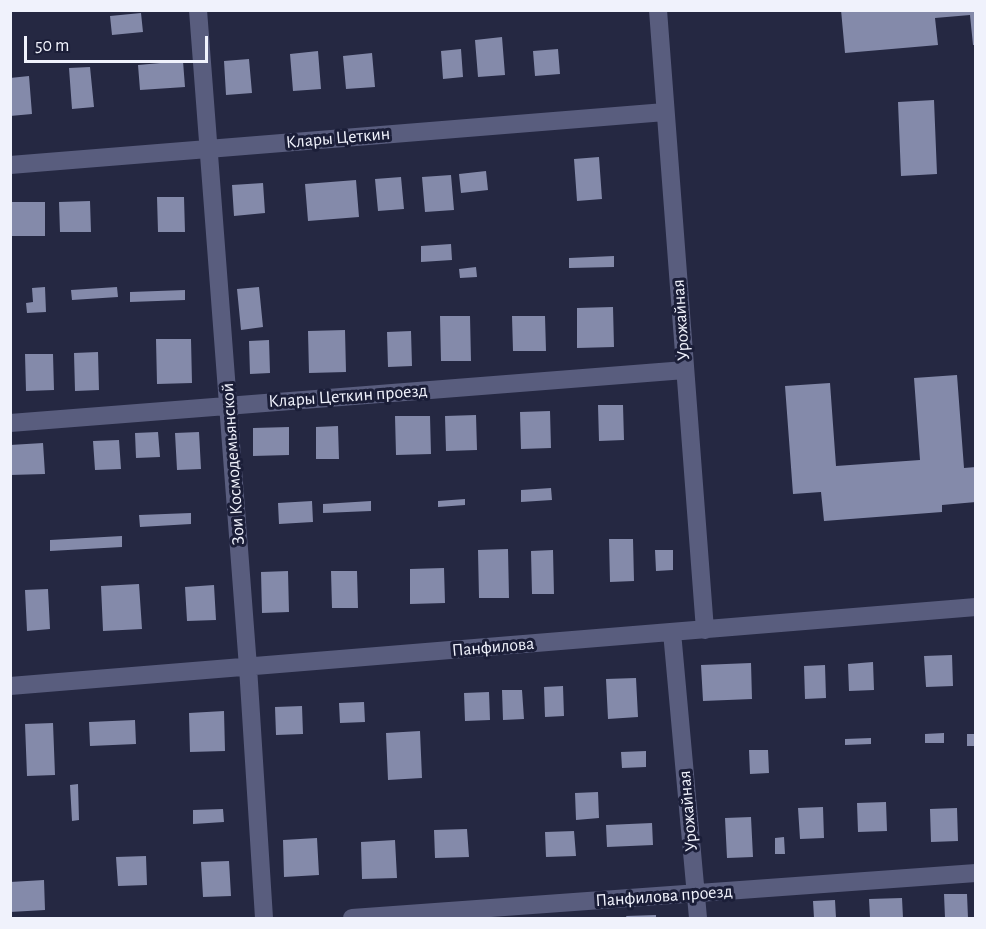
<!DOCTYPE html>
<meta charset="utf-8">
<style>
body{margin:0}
#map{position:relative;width:986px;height:929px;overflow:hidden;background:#252842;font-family:"Alegreya Sans",sans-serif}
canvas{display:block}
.frame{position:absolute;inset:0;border:12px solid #f0f2fc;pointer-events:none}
.scale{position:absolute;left:24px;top:36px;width:184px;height:27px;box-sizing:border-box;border:3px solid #f0f2fc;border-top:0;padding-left:8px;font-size:18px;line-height:21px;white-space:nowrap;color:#f0f2fc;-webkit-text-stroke:4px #1b1e38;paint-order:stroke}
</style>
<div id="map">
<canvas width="986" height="929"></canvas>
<div class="frame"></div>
<div class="scale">50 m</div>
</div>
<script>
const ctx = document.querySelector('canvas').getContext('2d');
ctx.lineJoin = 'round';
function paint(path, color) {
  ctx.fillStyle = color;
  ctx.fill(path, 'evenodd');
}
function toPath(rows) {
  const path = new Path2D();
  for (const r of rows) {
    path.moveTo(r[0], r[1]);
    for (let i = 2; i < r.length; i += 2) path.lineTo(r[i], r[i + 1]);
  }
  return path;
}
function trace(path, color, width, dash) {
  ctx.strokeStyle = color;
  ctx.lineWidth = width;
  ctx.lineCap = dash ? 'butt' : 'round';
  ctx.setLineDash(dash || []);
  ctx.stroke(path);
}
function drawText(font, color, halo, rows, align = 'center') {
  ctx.font = font + ' "Alegreya Sans",sans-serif';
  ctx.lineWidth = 6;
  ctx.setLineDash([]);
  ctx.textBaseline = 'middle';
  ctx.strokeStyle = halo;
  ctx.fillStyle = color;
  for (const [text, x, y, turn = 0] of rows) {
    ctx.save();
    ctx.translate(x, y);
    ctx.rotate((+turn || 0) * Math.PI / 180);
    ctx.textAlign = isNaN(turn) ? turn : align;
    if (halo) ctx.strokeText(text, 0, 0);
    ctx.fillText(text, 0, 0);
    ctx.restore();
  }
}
const building = toPath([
 [841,10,976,10,976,45,973,45,970,15,935,18,938,45,845,53],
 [141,13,143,32,112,35,110,16],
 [502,37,505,75,478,77,475,40],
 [461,49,463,77,443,79,441,51],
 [558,49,560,74,535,76,533,51],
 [318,51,321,89,293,91,290,54],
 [372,53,375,87,346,89,343,56],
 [249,59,252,93,226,95,224,61],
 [183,61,185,87,140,90,138,65],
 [90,67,94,107,72,109,69,68],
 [29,76,32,114,10,116,10,78],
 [934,100,937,174,901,176,898,102],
 [599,157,602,199,577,201,574,159],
 [486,171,488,190,461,193,459,174],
 [451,175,454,210,425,212,422,177],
 [401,177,404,209,378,211,375,179],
 [356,180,359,217,308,221,305,184],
 [263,183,265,213,234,216,232,185],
 [157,197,184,197,185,232,158,232],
 [90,201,91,232,60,232,59,202],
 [10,202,45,202,45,236,10,236],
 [451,244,452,260,421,262,421,246],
 [614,256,614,267,569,268,569,258],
 [476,267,477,277,460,278,459,269],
 [45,287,46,312,27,313,26,303,33,302,32,288],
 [117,287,118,297,72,300,71,290],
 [259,287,263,327,241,330,237,289],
 [185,290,185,300,130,302,130,292],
 [613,307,614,347,577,348,577,308],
 [440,316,470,316,471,361,441,361],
 [512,316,545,316,546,351,513,351],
 [345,330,346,372,309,373,308,331],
 [411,331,412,366,388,367,387,332],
 [156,339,191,339,192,383,157,384],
 [269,340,270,373,250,374,249,341],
 [98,352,99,390,75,391,74,353],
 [25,354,53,354,54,390,26,391],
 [957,375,964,468,976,467,976,502,942,505,942,512,824,521,821,492,793,494,785,386,830,383,836,466,920,460,914,378],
 [598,405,623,405,624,440,599,441],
 [550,411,551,448,521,449,520,412],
 [476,415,477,450,446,451,445,416],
 [395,416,430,416,431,454,396,455],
 [338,426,339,459,316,459,316,427],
 [289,427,289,455,253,456,253,428],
 [158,432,160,457,136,458,135,433],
 [199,432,201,469,177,470,175,433],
 [119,440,121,469,95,470,93,441],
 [43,443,45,474,10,475,10,445],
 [551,488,552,500,521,502,521,490],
 [465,499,465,505,438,507,438,501],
 [312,501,313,522,279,524,278,503],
 [371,501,371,511,323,513,323,504],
 [191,513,191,524,140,527,139,515],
 [122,536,122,547,50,551,50,540],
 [609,539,633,539,634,581,610,582],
 [508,549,509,598,479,598,478,550],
 [553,550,554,594,532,594,531,551],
 [655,550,673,550,673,570,656,571],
 [444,568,445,603,410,604,410,569],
 [288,571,289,612,262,613,261,572],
 [331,571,357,571,358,608,332,608],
 [139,584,142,629,103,631,101,586],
 [214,585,216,620,187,621,185,587],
 [48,589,50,629,27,631,25,590],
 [952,655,953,686,926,687,924,656],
 [873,662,874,690,849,691,848,664],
 [751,663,752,699,703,701,701,665],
 [825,665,826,698,805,699,804,666],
 [636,678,638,717,608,719,606,679],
 [563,686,564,716,545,717,544,687],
 [502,690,522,690,524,719,503,720],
 [489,692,490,720,465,721,464,693],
 [364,702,365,722,340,723,339,703],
 [302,706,303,734,276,735,275,707],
 [224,711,225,751,190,752,189,713],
 [135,720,136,744,90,746,89,722],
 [53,723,55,775,27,776,25,724],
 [420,731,422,778,388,780,386,733],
 [944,733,944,743,925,743,925,734],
 [967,734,976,734,976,746,967,746],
 [871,738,871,744,845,745,845,739],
 [749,750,768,750,769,773,750,774],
 [646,751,646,767,622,768,621,752],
 [78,784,79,820,72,821,70,785],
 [598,792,599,818,576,820,575,793],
 [886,802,887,831,858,832,857,803],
 [823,807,824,838,800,839,798,808],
 [957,808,958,841,931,842,930,809],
 [223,809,224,822,193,824,193,810],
 [751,817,753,857,727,858,725,818],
 [652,823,653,845,607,847,606,825],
 [467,829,469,857,435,858,434,830],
 [574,831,576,856,546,857,545,832],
 [784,837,785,854,775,854,775,838],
 [317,838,319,875,284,877,283,840],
 [395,840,397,878,362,879,361,842],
 [146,856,147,885,118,886,116,857],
 [229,861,231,896,203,897,201,862],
 [44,880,45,910,10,912,10,882],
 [944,894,967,894,968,918,945,918],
 [902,898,903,918,870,918,869,899],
 [835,900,836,918,814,918,813,901],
 [656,915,656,918,627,918,626,916]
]);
const minor = toPath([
 [198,10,248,667,264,918],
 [658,10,705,630],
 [10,165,665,112],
 [10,423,685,370],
 [672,632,698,918],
 [10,686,976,607],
 [352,918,976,873]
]);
const streetNames = [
 ["Клары Цеткин",338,138,-5],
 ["Урожайная",681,320,-94],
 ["Клары Цеткин проезд",348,396,-4],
 ["Зои Космодемьянской",233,464,-94],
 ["Панфилова",493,647,-5],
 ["Урожайная",688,811,-95],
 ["Панфилова проезд",664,896,-4]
];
paint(building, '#848aaa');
trace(minor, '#595d7e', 18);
drawText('18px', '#f0f2fc', '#1b1e38', streetNames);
</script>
